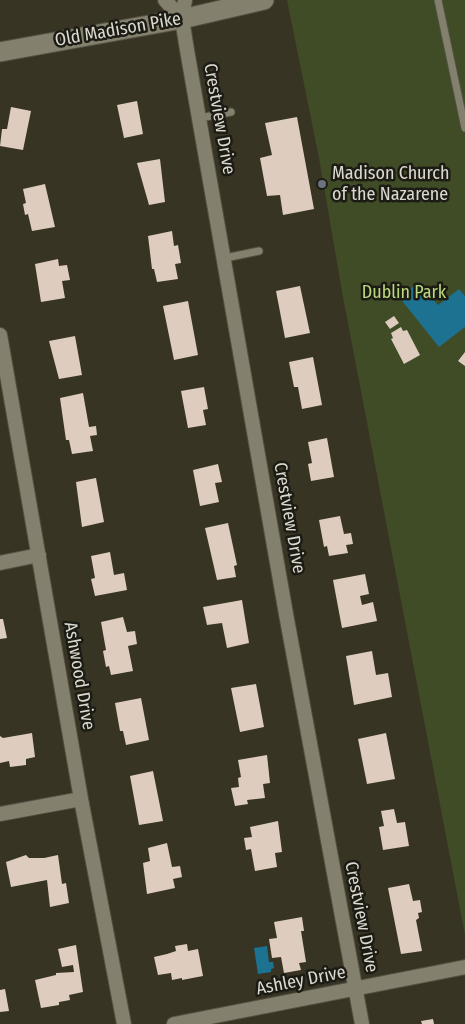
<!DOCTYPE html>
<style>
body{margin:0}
canvas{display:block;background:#373424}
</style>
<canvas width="465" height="1024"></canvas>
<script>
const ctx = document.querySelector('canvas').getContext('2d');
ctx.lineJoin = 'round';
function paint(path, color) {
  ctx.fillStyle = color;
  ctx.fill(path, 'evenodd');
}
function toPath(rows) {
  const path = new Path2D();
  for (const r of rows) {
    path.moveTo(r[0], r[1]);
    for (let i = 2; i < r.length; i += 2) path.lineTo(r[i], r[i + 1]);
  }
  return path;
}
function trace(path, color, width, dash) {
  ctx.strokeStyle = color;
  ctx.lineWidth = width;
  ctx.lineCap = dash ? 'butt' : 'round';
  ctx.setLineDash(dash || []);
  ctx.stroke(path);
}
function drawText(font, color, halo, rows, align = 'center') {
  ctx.font = font + ' "Fira Sans Condensed",sans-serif';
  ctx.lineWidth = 5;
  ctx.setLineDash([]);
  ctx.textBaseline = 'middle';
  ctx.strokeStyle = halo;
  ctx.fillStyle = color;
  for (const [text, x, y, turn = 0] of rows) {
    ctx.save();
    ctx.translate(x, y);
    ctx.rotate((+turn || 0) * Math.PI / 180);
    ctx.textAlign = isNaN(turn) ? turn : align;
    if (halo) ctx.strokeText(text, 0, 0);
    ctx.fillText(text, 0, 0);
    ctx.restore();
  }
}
const green = toPath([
 [287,0,465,0,465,935,343,297,319,158]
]);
const water = toPath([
 [419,282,438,305,459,289,465,296,465,327,439,347,399,297],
 [267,946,269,962,273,962,274,968,271,969,271,972,258,974,254,948]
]);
const building = toPath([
 [137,101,143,134,124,138,117,105],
 [11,107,31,111,23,150,0,146,2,129,7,129],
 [297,117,314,209,283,215,280,195,267,196,260,158,272,155,265,123],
 [160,159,165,202,149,205,137,163],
 [45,184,55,227,32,231,28,214,25,215,23,204,26,203,23,189],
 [172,231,174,246,178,245,181,263,175,264,178,279,157,282,154,269,152,269,148,236],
 [58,259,59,266,67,265,70,280,62,281,65,298,41,302,35,264],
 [300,286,310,333,285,338,276,291],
 [188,301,198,355,174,360,163,306],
 [394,316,399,323,390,329,385,322],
 [401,327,403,331,407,330,420,355,404,364,391,339,393,338,391,333],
 [75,336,82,375,59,379,49,341],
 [465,352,465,366,458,361],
 [313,357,322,405,302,409,298,387,294,387,289,362],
 [204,387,208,409,203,410,206,425,188,428,181,391],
 [83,393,89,427,96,426,97,435,90,436,93,451,72,454,69,440,66,440,60,398],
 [327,438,334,477,311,481,308,464,312,463,308,442],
 [218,464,222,482,215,483,219,502,200,506,193,470],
 [96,478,104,522,82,527,76,482],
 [340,516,344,534,351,533,353,544,346,545,348,553,329,556,327,546,324,547,319,520],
 [228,523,237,565,234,566,236,577,217,580,205,528],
 [110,552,114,575,124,573,127,590,95,596,91,579,95,578,91,556],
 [365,574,369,594,360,596,362,605,373,602,377,621,342,628,333,580],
 [242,600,249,643,227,648,222,623,207,625,203,607],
 [123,617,127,632,135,631,137,644,128,646,133,671,111,675,109,666,106,667,103,651,106,650,101,622],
 [0,619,3,619,7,638,0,639],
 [372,651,376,675,388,673,392,697,354,705,346,656],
 [256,684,264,727,240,732,231,688],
 [141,698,149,740,126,745,123,731,120,731,115,703],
 [32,733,35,757,26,759,26,765,10,767,9,761,0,763,0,736,3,738],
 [386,733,395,779,367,784,358,739],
 [267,755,270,783,263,784,265,798,247,800,248,804,235,806,231,788,239,787,238,778,241,777,238,760],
 [153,771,163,821,139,825,130,776],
 [394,809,397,823,405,822,409,846,383,850,379,827,384,826,381,811],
 [278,821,282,852,275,853,277,867,255,871,251,849,246,850,244,838,252,837,250,827],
 [167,843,172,867,180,866,182,877,173,879,175,888,147,894,143,863,150,861,148,848],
 [26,855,29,858,44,858,58,855,62,884,66,883,69,903,50,907,47,880,11,887,6,862],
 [409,884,413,901,420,900,422,912,418,913,419,918,416,920,422,951,401,954,388,888],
 [302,917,304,931,301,931,306,962,299,963,301,970,284,973,281,957,272,958,269,939,277,938,274,922],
 [187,944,188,951,198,949,203,976,182,980,182,978,172,980,171,973,158,975,154,957,167,954,176,951,175,946],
 [76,945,83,992,69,995,70,1000,59,1002,59,1005,41,1008,35,980,56,975,56,973,74,972,73,965,62,967,58,949],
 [5,989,9,1011,0,1012,0,990],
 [433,1019,434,1024,422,1024,421,1021]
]);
const service = toPath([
 [438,0,465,128],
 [200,118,231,112],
 [225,258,259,251]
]);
const minor = toPath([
 [165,0,182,19],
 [185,0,182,19,187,50,286,614,362,1024],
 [0,335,81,799,124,1024],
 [0,563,39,555],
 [0,814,81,799],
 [174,1024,465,967]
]);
const secondary = toPath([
 [0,52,182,19,264,0]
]);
const markers = [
 [322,184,5,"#6b7280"]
];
const streetNames = [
 ["Old Madison Pike",118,30,-10],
 ["Crestview Drive",219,119,80],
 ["Crestview Drive",289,518,80],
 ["Ashwood Drive",79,676,80],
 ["Crestview Drive",361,917,79],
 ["Ashley Drive",301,981,-11]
];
const poiNames = [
 ["Madison Church",332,174],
 ["of the Nazarene",332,195]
];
const parkNames = [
 ["Dublin Park",404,293]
];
paint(green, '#3f4c26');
paint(water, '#1d7191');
paint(building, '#decdbe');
trace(service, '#545143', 9);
trace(minor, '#545143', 16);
trace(secondary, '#545143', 21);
trace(service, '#84806e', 7);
trace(minor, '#84806e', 14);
trace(secondary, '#84806e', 19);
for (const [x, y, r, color] of markers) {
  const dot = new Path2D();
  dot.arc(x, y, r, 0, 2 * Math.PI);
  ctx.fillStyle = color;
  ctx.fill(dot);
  trace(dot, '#1d1c14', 2);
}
drawText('18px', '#dcdad0', '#1d1c14', streetNames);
drawText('18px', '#dcdad0', '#1d1c14', poiNames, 'left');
drawText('18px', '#bad97e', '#1d1c14', parkNames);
</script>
